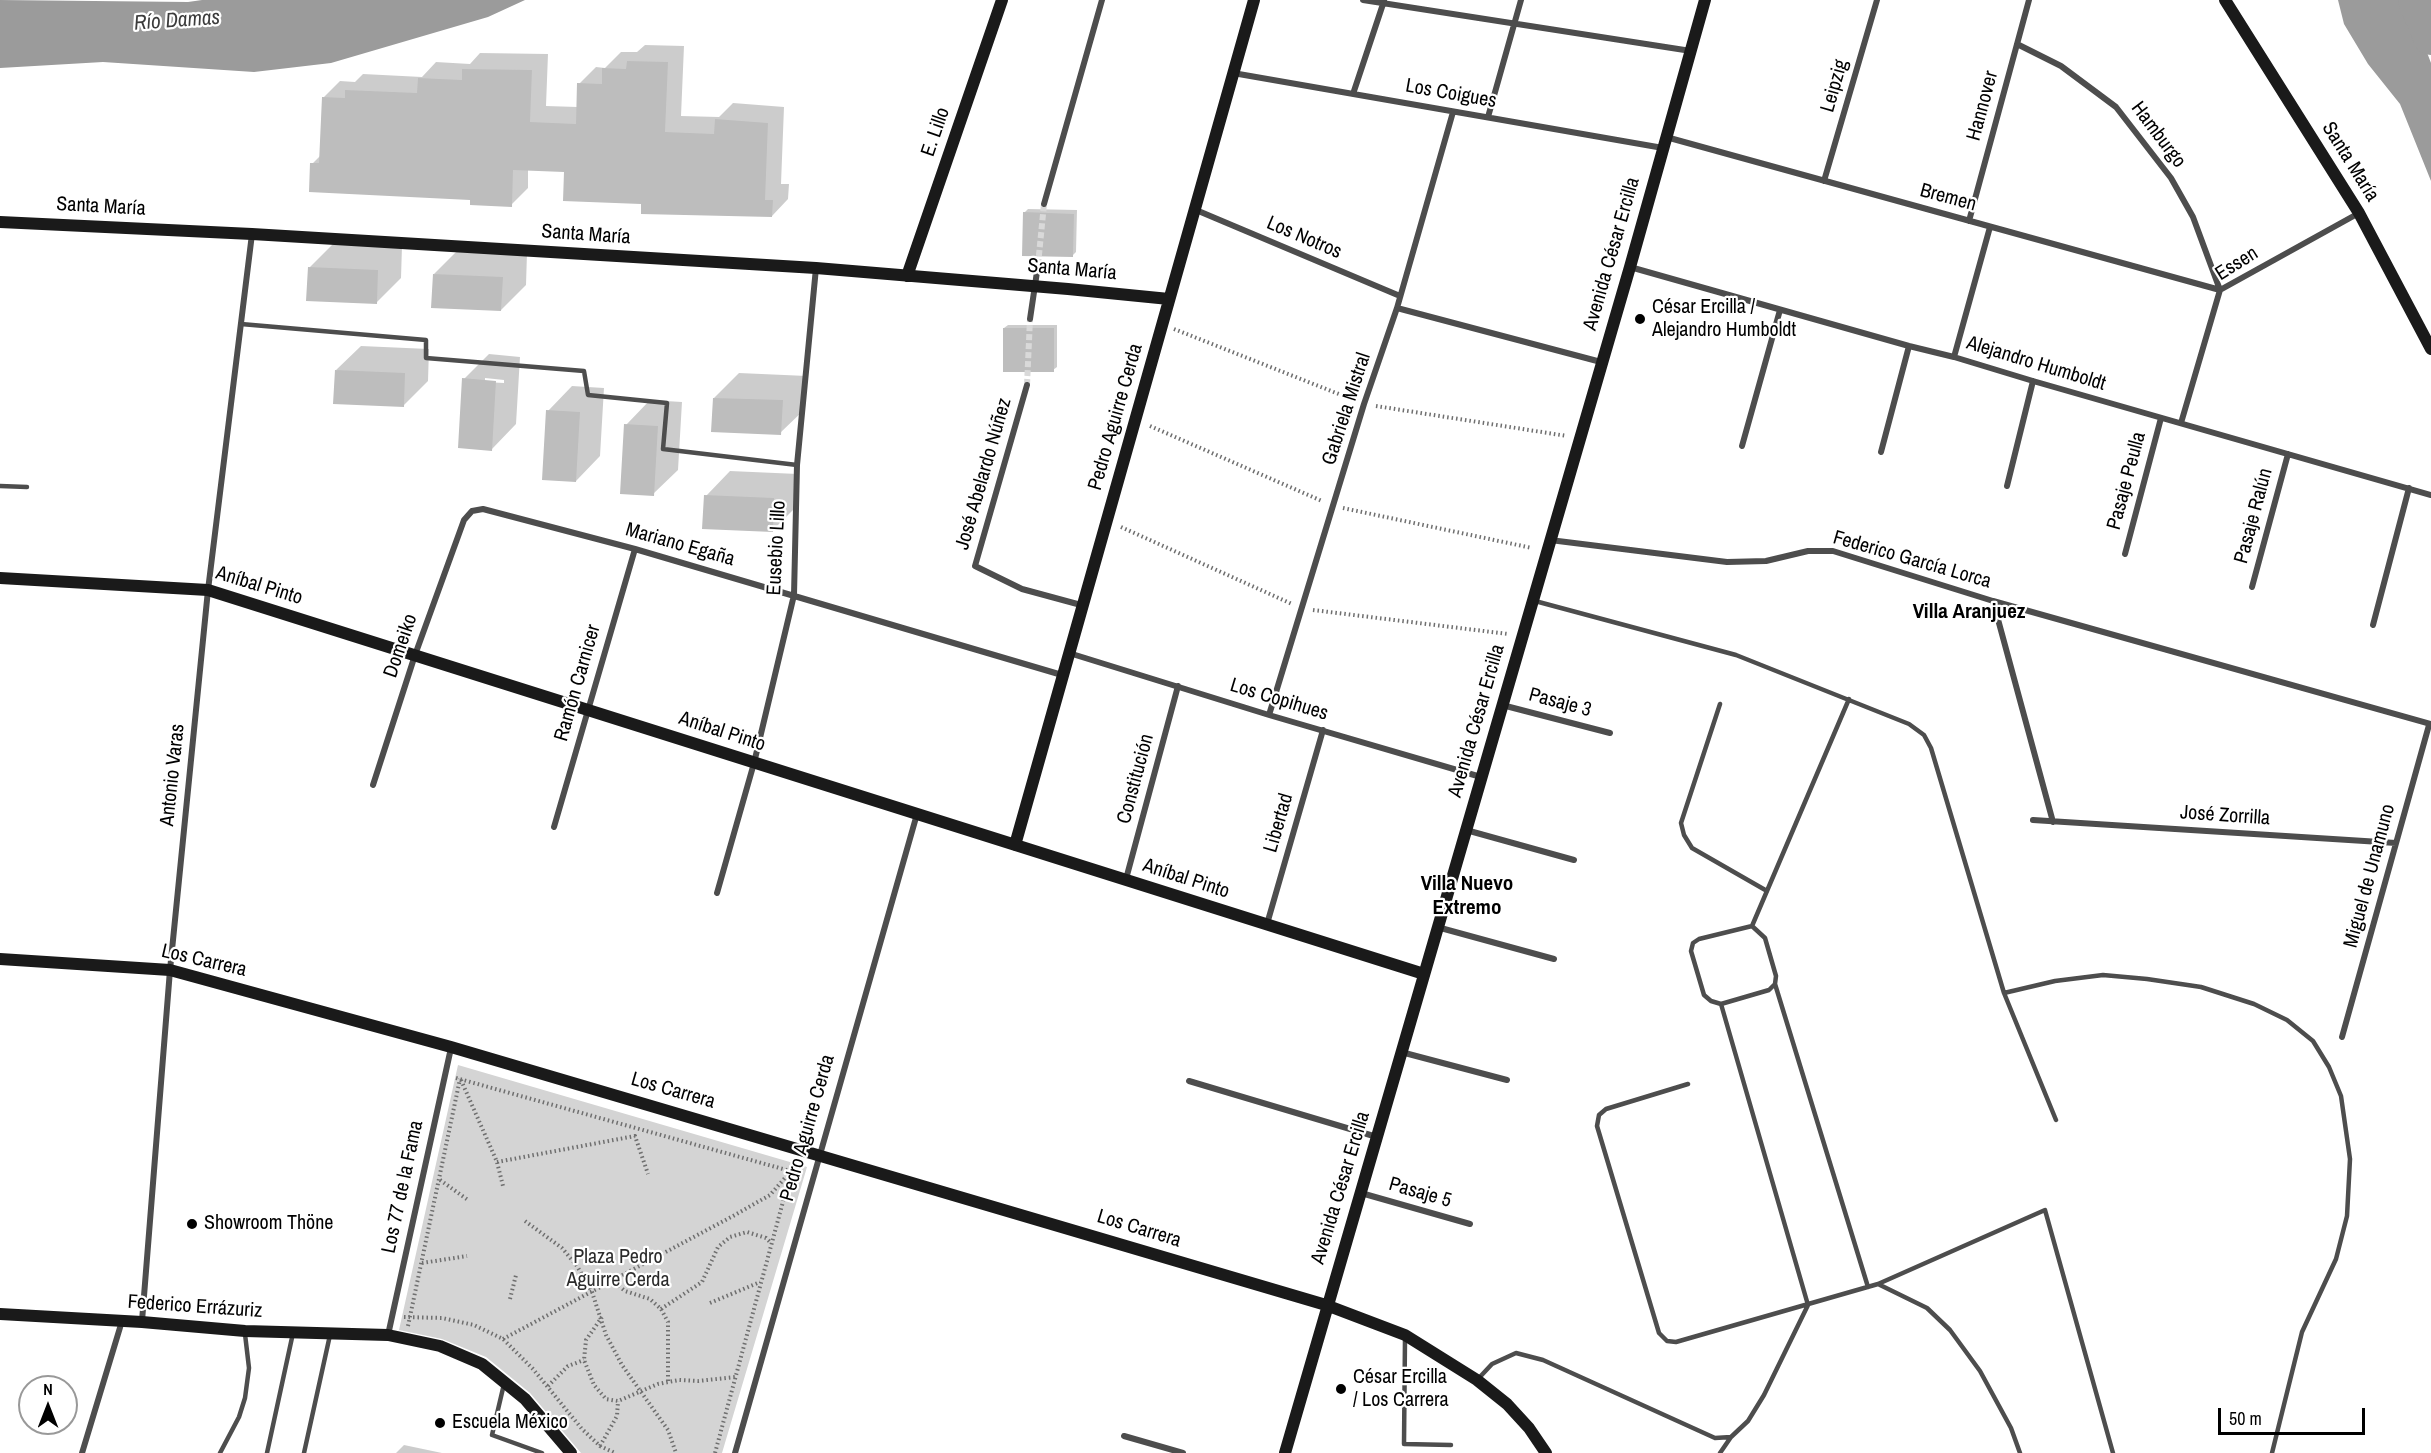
<!DOCTYPE html>
<meta charset="utf-8">
<style>
body{margin:0}
#map{position:relative;width:2431px;height:1453px;overflow:hidden;background:#fff;font-family:"Archivo Narrow",sans-serif}
canvas{display:block}
.north{position:absolute;left:18px;top:1375px;width:60px;height:60px;box-sizing:border-box;background:#fff;border:2px solid #999;border-radius:50%;rotate:0deg;font-size:16px;font-weight:700;line-height:24px;text-align:center;color:#000}
.north::after{content:'';display:block;margin:auto;width:21px;height:27px;background:#000;clip-path:polygon(50% 0,100% 100%,50% 72%,0 100%)}
.scale{position:absolute;left:2218px;top:1408px;width:147px;height:27px;box-sizing:border-box;border:3px solid #000;border-top:0;padding-left:8px;font-size:18px;line-height:21px;white-space:nowrap;color:#000;-webkit-text-stroke:4px #fff;paint-order:stroke}
</style>
<div id="map">
<canvas width="2431" height="1453"></canvas>
<div class="north">N</div>
<div class="scale">50 m</div>
</div>
<script>
const ctx = document.querySelector('canvas').getContext('2d');
ctx.lineJoin = 'round';
function paint(path, color) {
  ctx.fillStyle = color;
  ctx.fill(path, 'evenodd');
}
function toPath(rows) {
  const path = new Path2D();
  for (const r of rows) {
    path.moveTo(r[0], r[1]);
    for (let i = 2; i < r.length; i += 2) path.lineTo(r[i], r[i + 1]);
  }
  return path;
}
function trace(path, color, width, dash) {
  ctx.strokeStyle = color;
  ctx.lineWidth = width;
  ctx.lineCap = dash ? 'butt' : 'round';
  ctx.setLineDash(dash || []);
  ctx.stroke(path);
}
function drawText(font, color, halo, rows, align = 'center') {
  ctx.font = font + ' "Archivo Narrow",sans-serif';
  ctx.lineWidth = 4.5;
  ctx.setLineDash([]);
  ctx.textBaseline = 'middle';
  ctx.strokeStyle = halo;
  ctx.fillStyle = color;
  for (const [text, x, y, turn = 0] of rows) {
    ctx.save();
    ctx.translate(x, y);
    ctx.rotate((+turn || 0) * Math.PI / 180);
    ctx.textAlign = isNaN(turn) ? turn : align;
    if (halo) ctx.strokeText(text, 0, 0);
    ctx.fillText(text, 0, 0);
    ctx.restore();
  }
}
const green = toPath([
 [458,1065,807,1167,722,1453,581,1453,530,1393,486,1357,442,1339,399,1330]
]);
const water = toPath([
 [0,0,188,2,202,0,525,0,488,17,331,63,254,72,103,62,0,68],
 [2338,0,2407,0,2431,63,2431,181,2400,104,2368,64,2344,24]
]);
const shadow = toPath([
 [645,45,684,46,681,116,719,117,733,103,784,107,781,184,789,184,788,199,772,216,643,203,565,170,528,169,528,188,511,205,312,164,321,155,323,98,340,81,355,82,363,74,422,77,436,62,470,64,480,53,548,54,546,106,578,107,579,84,596,67,605,68,621,52,637,52],
 [1028,209,1077,210,1076,252,1072,256,1024,213],
 [334,243,402,246,401,278,376,303,309,268],
 [459,249,527,253,526,285,501,310,434,274],
 [1008,325,1057,325,1057,367,1053,370,1004,328],
 [361,346,429,349,428,381,403,406,336,370],
 [489,354,520,357,516,424,492,449,464,379],
 [485,378,504,380,504,383,485,382],
 [739,373,807,376,805,409,780,433,714,398],
 [572,386,604,388,600,456,576,481,548,411],
 [650,400,682,402,678,470,653,494,626,425],
 [730,471,798,474,797,506,772,531,706,496],
 [404,1445,442,1453,396,1453]
]);
const river = toPath([
 [2416,0,2431,37]
]);
const building = toPath([
 [627,61,668,62,665,132,714,134,715,119,768,123,765,200,773,200,772,217,641,214,641,204,563,201,564,172,513,170,512,207,470,205,470,200,309,192,310,163,319,163,322,97,345,98,345,90,417,93,418,78,462,80,462,69,532,70,530,122,576,124,577,83,602,84,602,68,626,69],
 [1023,212,1074,214,1073,257,1022,256],
 [308,267,378,270,377,304,306,301],
 [433,274,503,277,501,311,431,308],
 [1003,328,1054,328,1054,372,1003,372],
 [335,370,405,373,404,407,333,404],
 [462,378,496,381,492,451,458,448],
 [713,398,783,400,781,435,711,432],
 [546,410,580,412,576,482,542,480],
 [624,424,658,426,654,496,620,494],
 [704,495,774,498,773,532,702,529]
]);
const streetTunnel = toPath([
 [1038,265,1044,204],
 [1027,385,1030,319]
]);
const path = toPath([
 [1174,329,1354,400],
 [1376,406,1567,436],
 [1150,426,1322,501],
 [1343,508,1532,548],
 [1121,527,1292,604],
 [1313,610,1508,634],
 [456,1078,801,1174],
 [461,1080,497,1162,503,1186],
 [497,1162,635,1136,648,1174],
 [440,1180,468,1200],
 [525,1221,562,1248,577,1266,592,1292,606,1335,622,1365,668,1430,676,1453],
 [422,1263,467,1256],
 [612,1280,625,1291,650,1299,661,1309,668,1322,668,1382],
 [510,1299,516,1275],
 [710,1303,760,1282],
 [661,1309,702,1282,718,1247,730,1237,747,1232,766,1238,771,1243],
 [404,1317,442,1318,474,1325,503,1339,533,1369,582,1429,600,1446,615,1453],
 [602,1317,586,1340,584,1360,594,1385,606,1399,618,1401,658,1384,679,1380,698,1381,735,1377],
 [408,1326,460,1079],
 [503,1339,733,1216,770,1195,791,1171],
 [548,1386,568,1366,584,1360],
 [600,1446,617,1416,618,1401],
 [715,1453,794,1161]
]);
const lane = toPath([
 [241,324,426,340,426,358,584,371,588,395,667,403,663,449,797,465],
 [0,486,27,487],
 [1535,601,1736,655,1909,724,1924,735,1931,748,2004,993,2056,1120],
 [1720,704,1681,823,1684,835,1692,848,1767,891],
 [1752,926,1765,938,1776,976,1775,984,1769,990,1721,1004,1711,1001,1704,995,1691,951,1693,943,1699,939,1752,926],
 [1752,926,1849,699],
 [1775,984,1868,1287],
 [2004,993,2055,981,2103,975,2147,979,2201,987,2254,1004,2287,1020,2313,1041,2329,1067,2341,1096,2350,1159,2347,1216,2336,1259,2302,1332,2272,1453],
 [1688,1084,1606,1109,1599,1115,1597,1126,1659,1333,1667,1341,1676,1342,1878,1284,2045,1210,2113,1453],
 [1878,1284,1927,1308,1950,1330,1980,1371,2011,1428,2020,1453],
 [1405,1338,1404,1444,1451,1445],
 [1478,1379,1492,1364,1516,1353,1543,1360,1715,1438,1731,1437,1748,1421,1764,1395,1808,1305,1721,1004],
 [504,1384,492,1435,542,1453],
 [220,1453,239,1417,245,1398,249,1368,245,1334],
 [267,1453,293,1333],
 [304,1453,330,1335],
 [1720,1453,1731,1437]
]);
const street = toPath([
 [1363,0,1691,51],
 [2017,44,2061,66,2116,107,2171,178,2193,217,2220,290],
 [1233,73,1663,148],
 [1353,94,1384,1],
 [1488,117,1521,0],
 [1666,137,2220,290],
 [1824,181,1877,0],
 [1044,204,1102,0],
 [1196,210,1400,296],
 [1969,221,2029,0],
 [1630,267,1909,346,1954,357,2033,381,2431,495],
 [1397,308,1601,362],
 [1030,319,1038,265],
 [1954,357,1990,227],
 [1027,385,975,566,1022,589,1081,605],
 [2181,423,2220,290,2359,213],
 [1742,446,1780,310],
 [1881,452,1909,346],
 [2007,486,2033,381],
 [1550,540,1727,562,1766,561,1808,551,1833,551,1993,601,2431,724],
 [2125,554,2161,418],
 [2252,587,2288,454],
 [1993,601,2053,822],
 [2373,625,2409,488],
 [1069,653,1269,715,1481,777],
 [1502,705,1610,733],
 [1269,715,1364,404,1397,308,1453,112],
 [373,785,415,655,464,520,472,511,483,509,635,549,1062,675],
 [2033,820,2396,843],
 [554,827,635,549],
 [1466,830,1574,860],
 [1126,879,1178,686],
 [717,893,754,763,794,595,797,465,816,268],
 [1267,924,1323,730],
 [1437,927,1554,959],
 [2342,1037,2429,725],
 [1401,1052,1507,1080],
 [1189,1081,1377,1137],
 [1361,1193,1470,1224],
 [142,1321,170,970,208,590,252,234],
 [388,1335,451,1048],
 [1124,1436,1183,1453],
 [82,1453,122,1321],
 [735,1453,917,814]
]);
const secondary = toPath([
 [2225,0,2359,213,2431,349],
 [0,222,252,234,816,268,1068,289,1169,299],
 [907,276,1002,0],
 [0,578,208,590,1424,974],
 [1015,845,1254,0],
 [0,959,170,970,451,1047,1326,1305,1405,1335,1477,1380,1507,1404,1529,1428,1546,1453],
 [0,1314,142,1322,245,1331,388,1335,440,1346,482,1364,525,1399,571,1453],
 [1285,1453,1630,267,1705,0]
]);
const markers = [
 [1640,319,6,"#000"],
 [192,1224,6,"#000"],
 [1341,1389,6,"#000"],
 [440,1423,6,"#000"]
];
const streetNames = [
 ["Leipzig",1835,86,-74],
 ["Los Coigues",1451,94,10],
 ["Hannover",1983,106,-75],
 ["E. Lillo",936,132,-71],
 ["Hamburgo",2158,135,53],
 ["Santa María",2350,162,58],
 ["Bremen",1948,198,15],
 ["Santa María",101,207,3],
 ["Santa María",586,235,4],
 ["Los Notros",1304,238,23],
 ["Avenida César Ercilla",1612,254,-74],
 ["Essen",2237,264,-32],
 ["Santa María",1072,270,5],
 ["Alejandro Humboldt",2036,364,17],
 ["Gabriela Mistral",1347,409,-72],
 ["Pedro Aguirre Cerda",1116,417,-74],
 ["José Abelardo Núñez",984,474,-74],
 ["Pasaje Peulla",2127,481,-75],
 ["Pasaje Ralún",2254,516,-75],
 ["Mariano Egaña",680,545,16],
 ["Eusebio Lillo",777,548,-87],
 ["Federico García Lorca",1912,560,16],
 ["Aníbal Pinto",259,586,17],
 ["Domeiko",401,646,-71],
 ["Ramón Carnicer",578,683,-74],
 ["Los Copihues",1279,700,17],
 ["Pasaje 3",1560,703,15],
 ["Avenida César Ercilla",1477,721,-74],
 ["Aníbal Pinto",722,732,18],
 ["Antonio Varas",173,775,-84],
 ["Constitución",1136,779,-75],
 ["José Zorrilla",2225,816,4],
 ["Libertad",1279,823,-74],
 ["Miguel de Unamuno",2370,876,-75],
 ["Aníbal Pinto",1186,879,18],
 ["Los Carrera",204,961,13],
 ["Los Carrera",673,1091,16],
 ["Pedro Aguirre Cerda",808,1128,-74],
 ["Los 77 de la Fama",403,1187,-78],
 ["Avenida César Ercilla",1341,1188,-73],
 ["Pasaje 5",1420,1193,16],
 ["Los Carrera",1139,1229,17],
 ["Federico Errázuriz",195,1307,4]
];
const poiNames = [
 ["César Ercilla /",1652,308],
 ["Alejandro Humboldt",1652,331],
 ["Showroom Thöne",204,1224],
 ["César Ercilla",1353,1378],
 ["/ Los Carrera",1353,1401],
 ["Escuela México",452,1423]
];
const parkNames = [
 ["Plaza Pedro",618,1258],
 ["Aguirre Cerda",618,1281]
];
const waterNames = [
 ["Río Damas",177,21,-4]
];
const neighbourhoodNames = [
 ["Villa Aranjuez",1969,612],
 ["Villa Nuevo",1467,884],
 ["Extremo",1467,908]
];
paint(green, '#d4d4d4');
paint(water, '#9b9b9b');
paint(shadow, '#0003');
trace(river, '#9b9b9b', 36);
paint(building, '#bdbdbd');
trace(streetTunnel, '#d9d9d9', 6, [6, 3]);
trace(path, '#6f6f6f', 4, [1.5, 3]);
trace(lane, '#4d4d4d', 4.5);
trace(street, '#4d4d4d', 6);
trace(secondary, '#1a1a1a', 12);
for (const [x, y, r, color] of markers) {
  const dot = new Path2D();
  dot.arc(x, y, r, 0, 2 * Math.PI);
  ctx.fillStyle = color;
  ctx.fill(dot);
  trace(dot, '#fff', 2);
}
drawText('20px', '#000', '#fff', streetNames);
drawText('20px', '#000', '#fff', poiNames, 'left');
drawText('20px', '#2b2b2b', '#fff', parkNames);
drawText('italic 21px', '#3c3c3c', '#fff', waterNames);
drawText('bold 21px', '#000', '#fff', neighbourhoodNames);
</script>
